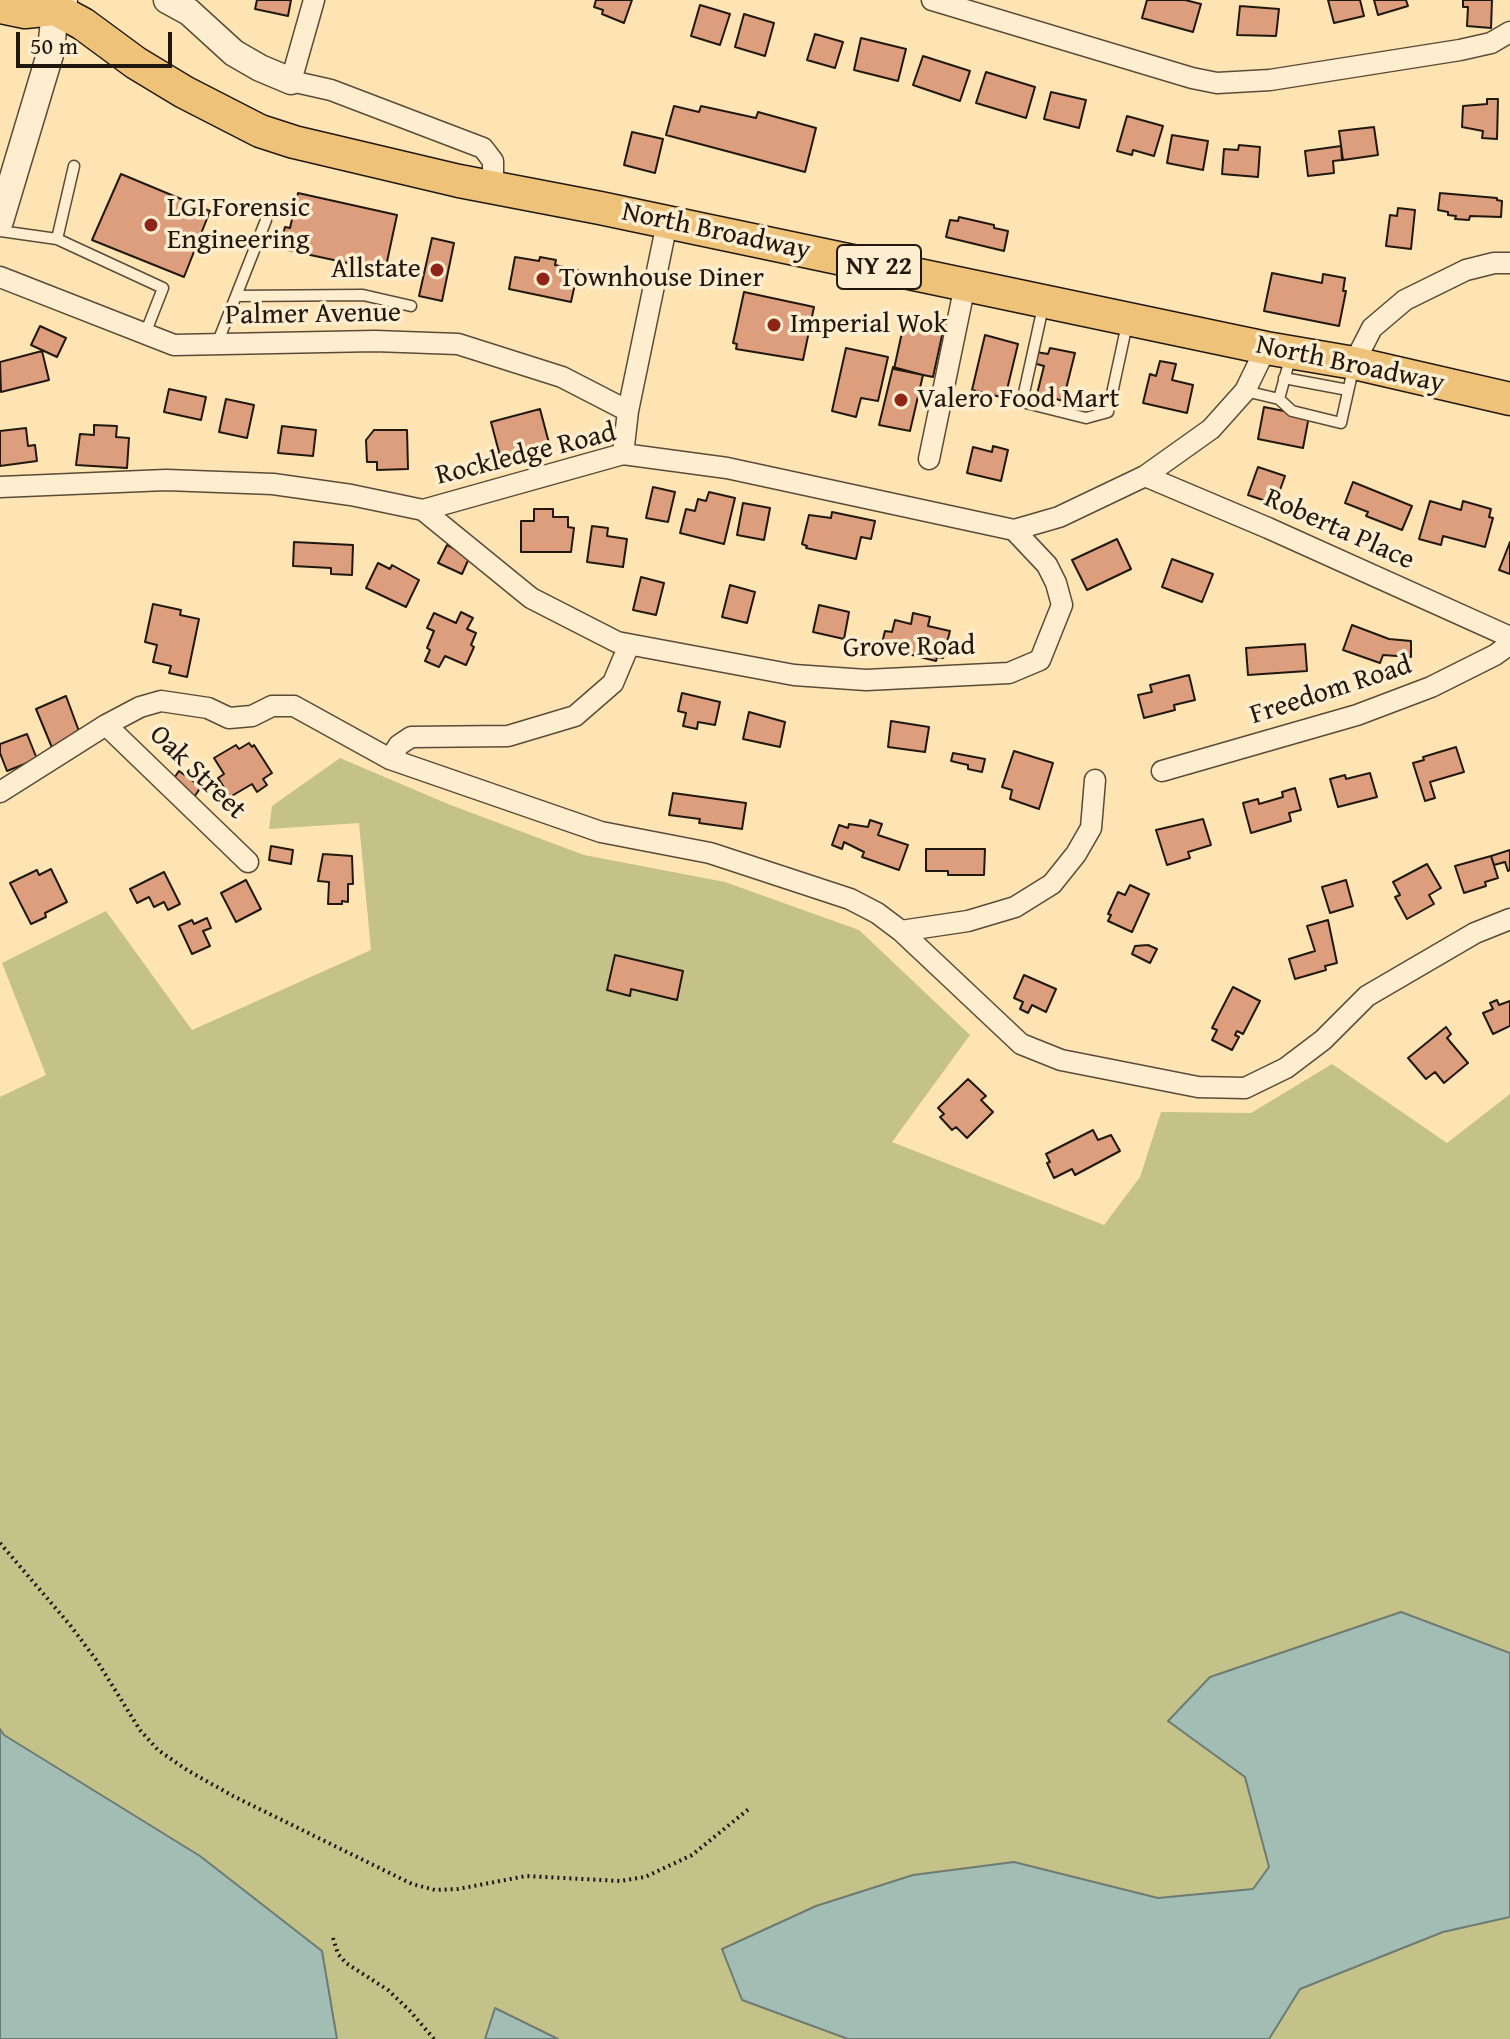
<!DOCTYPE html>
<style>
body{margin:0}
#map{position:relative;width:1510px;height:2039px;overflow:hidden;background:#fee3b3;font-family:"Gentium Book Plus",serif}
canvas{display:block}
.scale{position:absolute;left:16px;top:32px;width:156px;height:36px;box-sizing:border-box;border:4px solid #20180f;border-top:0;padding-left:10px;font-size:24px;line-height:28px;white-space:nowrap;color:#20180f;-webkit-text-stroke:6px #feedce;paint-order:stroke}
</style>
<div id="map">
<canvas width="1510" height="2039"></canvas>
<div class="scale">50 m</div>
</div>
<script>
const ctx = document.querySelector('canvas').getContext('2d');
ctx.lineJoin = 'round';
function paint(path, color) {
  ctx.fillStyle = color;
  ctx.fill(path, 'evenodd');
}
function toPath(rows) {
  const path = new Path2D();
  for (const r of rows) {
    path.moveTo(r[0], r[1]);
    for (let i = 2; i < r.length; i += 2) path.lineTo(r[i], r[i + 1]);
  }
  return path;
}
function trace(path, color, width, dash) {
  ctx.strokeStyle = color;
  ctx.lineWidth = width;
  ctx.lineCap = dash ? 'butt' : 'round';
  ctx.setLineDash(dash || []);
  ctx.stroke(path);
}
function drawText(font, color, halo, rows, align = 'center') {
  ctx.font = font + ' "Gentium Book Plus",serif';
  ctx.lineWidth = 7;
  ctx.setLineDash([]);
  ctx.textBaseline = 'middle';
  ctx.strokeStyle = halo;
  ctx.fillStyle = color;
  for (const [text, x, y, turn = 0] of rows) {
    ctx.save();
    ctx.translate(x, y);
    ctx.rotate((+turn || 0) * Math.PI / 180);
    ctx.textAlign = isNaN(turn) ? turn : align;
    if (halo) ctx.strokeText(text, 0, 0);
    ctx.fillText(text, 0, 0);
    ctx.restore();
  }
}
const green = toPath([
 [340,758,448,804,584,855,725,882,859,930,970,1035,892,1142,1104,1225,1140,1177,1161,1112,1251,1113,1332,1064,1447,1143,1510,1094,1510,1653,1401,1612,1168,1721,1245,1777,1269,1868,1253,1889,1158,1898,1014,1862,913,1875,743,2000,848,2039,558,2039,496,2008,485,2039,337,2039,322,1951,4,1735,0,1729,0,1097,46,1075,2,963,106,911,192,1030,371,950,359,823,269,829,272,806],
 [1510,1917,1510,2039,1269,2039,1300,1989,1443,1932]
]);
const water = toPath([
 [1401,1612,1510,1653,1510,1917,1443,1932,1300,1989,1269,2039,848,2039,742,2000,722,1949,816,1906,913,1875,1014,1862,1158,1898,1253,1889,1269,1867,1245,1777,1168,1721,1210,1677,1401,1612],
 [0,1729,4,1735,200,1856,322,1951,337,2039,0,2039,0,1729],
 [495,2008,558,2039,485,2039,495,2008]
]);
const building = toPath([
 [257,0,291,0,288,16,255,9,257,0],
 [596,0,632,0,624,23,602,14,603,10,594,7,596,0],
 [1147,0,1185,0,1201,4,1193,32,1142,18,1147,0],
 [1328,0,1360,0,1364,16,1334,23,1328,0],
 [1374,0,1406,0,1408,6,1378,15,1374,0],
 [1463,0,1492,0,1491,28,1467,26,1468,7,1463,7,1463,0],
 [700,5,730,14,720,45,691,36,700,5],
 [1240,6,1279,9,1276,36,1237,35,1240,6],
 [744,14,774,23,765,56,735,47,744,14],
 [815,34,843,42,835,68,807,60,815,34],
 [861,38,906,49,898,81,854,70,861,38],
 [923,56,970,71,960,101,913,85,923,56],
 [986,72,1035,87,1026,118,976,103,986,72],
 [1051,92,1086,100,1079,128,1044,119,1051,92],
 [1487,99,1498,99,1497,139,1482,138,1483,131,1462,127,1463,106,1487,104,1487,99],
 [674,106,699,112,701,106,756,118,758,112,816,128,805,172,666,135,674,106],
 [1127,116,1163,126,1154,156,1133,150,1132,155,1117,151,1127,116],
 [1374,127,1378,155,1343,160,1339,131,1374,127],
 [632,132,663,139,655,173,624,165,632,132],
 [1172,135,1208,141,1203,170,1167,163,1172,135],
 [1239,145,1260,147,1258,177,1222,174,1224,149,1238,150,1239,145],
 [1341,146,1342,160,1333,161,1334,173,1308,176,1305,151,1341,146],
 [121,174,210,211,184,277,92,240,121,174],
 [298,193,397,215,385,271,287,250,289,241,282,239,285,227,290,228,298,193],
 [1440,193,1497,198,1497,200,1502,201,1501,217,1470,216,1469,220,1455,219,1456,216,1448,215,1448,212,1438,210,1440,193],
 [1398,208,1415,210,1411,249,1386,246,1390,215,1397,216,1398,208],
 [959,217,994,225,994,228,1008,231,1004,251,946,237,950,220,958,221,959,217],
 [432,238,454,243,442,301,419,296,432,238],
 [515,257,539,261,540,257,556,260,555,265,578,270,571,302,509,289,515,257],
 [1272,273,1322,283,1323,274,1345,278,1343,291,1346,291,1339,326,1264,311,1272,273],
 [744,292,814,307,803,360,736,349,737,344,733,343,744,292],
 [906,314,945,322,933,377,894,369,906,314],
 [40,326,66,338,57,357,31,345,40,326],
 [985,335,1018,344,1005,398,972,390,985,335],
 [846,348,888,357,878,401,861,398,856,417,832,411,846,348],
 [1050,348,1075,353,1063,401,1053,398,1052,402,1036,398,1044,366,1033,363,1036,352,1048,354,1050,348],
 [42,351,49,380,1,392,0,362,42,351],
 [1160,361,1176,364,1172,380,1193,385,1187,413,1143,403,1150,374,1156,376,1160,361],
 [893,367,923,375,910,431,879,425,893,367],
 [169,389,206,397,201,420,164,412,169,389],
 [226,399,254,405,247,438,219,432,226,399],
 [1264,407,1309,416,1303,448,1258,439,1264,407],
 [540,409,549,443,500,456,491,422,540,409],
 [94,425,117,426,116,437,129,438,127,468,76,465,80,434,94,435,94,425],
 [282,426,316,430,313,456,278,453,282,426],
 [26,428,28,446,35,445,37,461,0,466,0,431,26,428],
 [374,430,407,430,408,469,377,470,377,462,367,462,366,440,374,430],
 [993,446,1008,450,1001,481,967,473,973,447,992,452,993,446],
 [1258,467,1285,476,1275,504,1248,495,1258,467],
 [1353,482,1412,506,1402,530,1366,516,1368,512,1345,503,1353,482],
 [653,487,675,492,668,522,646,518,653,487],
 [709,492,735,498,724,544,680,533,686,509,695,511,698,499,706,501,709,492],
 [1430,501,1461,510,1463,501,1491,509,1489,517,1493,518,1485,547,1443,536,1441,545,1419,539,1430,501],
 [743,503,770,508,764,540,737,535,743,503],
 [534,509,553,509,553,517,568,517,568,527,574,528,571,552,521,552,521,521,534,521,534,509],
 [832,512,875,521,871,539,861,537,856,559,806,548,807,546,802,544,809,515,831,518,832,512],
 [592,526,608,528,607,536,627,539,623,567,587,562,592,526],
 [1117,539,1131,569,1087,590,1072,560,1117,539],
 [294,542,353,545,352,575,331,574,331,568,293,566,294,542],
 [1510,542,1510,574,1499,570,1510,542],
 [447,545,470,556,462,574,438,563,447,545],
 [1172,559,1213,574,1202,602,1162,587,1172,559],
 [378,563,390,569,392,565,419,580,406,607,366,588,378,563],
 [641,577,664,583,656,615,633,610,641,577],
 [730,585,755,592,747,623,722,617,730,585],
 [153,604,181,610,180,615,199,619,187,677,169,673,171,666,153,662,157,645,145,642,153,604],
 [819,605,849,612,844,639,813,632,819,605],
 [461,612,473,618,467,629,476,633,471,645,474,647,466,665,445,656,439,667,425,661,430,650,427,648,434,631,427,628,434,613,456,623,461,612],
 [913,613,930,617,928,626,950,631,943,658,937,657,936,661,881,647,885,631,892,632,895,620,911,624,913,613],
 [1352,625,1389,639,1411,641,1411,657,1383,655,1380,663,1343,650,1352,625],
 [1305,644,1307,671,1248,675,1246,648,1305,644],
 [1189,675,1195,700,1174,705,1175,710,1144,718,1138,695,1152,692,1150,685,1189,675],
 [682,693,720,702,715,725,698,722,697,729,683,726,686,713,678,711,682,693],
 [66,696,80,734,53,750,36,709,66,696],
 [749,712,785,722,780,747,743,739,749,712],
 [891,721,929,727,925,752,888,747,891,721],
 [27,734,37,759,7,771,0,753,0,744,27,734],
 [249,743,252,747,254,745,272,773,263,779,267,785,257,792,252,784,230,797,218,778,224,774,214,758,236,745,239,749,249,743],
 [1456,747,1464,772,1430,782,1435,798,1425,801,1413,763,1424,760,1423,757,1456,747],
 [1014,751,1053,763,1039,809,1010,799,1012,790,1002,787,1014,751],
 [953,753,985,759,982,772,968,769,968,765,951,761,953,753],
 [179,771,201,787,192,800,170,784,179,771],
 [1370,773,1377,797,1338,807,1330,779,1345,775,1346,779,1370,773],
 [1295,788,1301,810,1289,813,1291,821,1251,833,1243,803,1258,799,1259,804,1283,797,1282,792,1295,788],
 [673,793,746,803,742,829,699,823,700,819,669,815,673,793],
 [1203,819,1211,845,1188,852,1190,858,1167,865,1156,830,1203,819],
 [870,820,882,824,878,835,908,845,899,870,862,857,864,852,844,842,842,849,832,845,839,825,848,828,849,824,868,827,870,820],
 [271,846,293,850,291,864,269,860,271,846],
 [926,849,985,849,984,875,948,875,948,871,926,871,926,849],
 [1510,850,1510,870,1508,871,1505,862,1494,865,1491,856,1510,850],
 [323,854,352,856,353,884,348,884,348,902,342,901,342,904,328,904,329,882,318,881,323,854],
 [1491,856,1498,878,1485,882,1486,886,1464,893,1455,866,1491,856],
 [1427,864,1441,888,1429,895,1434,904,1407,919,1395,897,1400,895,1393,882,1427,864],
 [51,869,67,902,45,913,46,917,31,924,10,883,37,870,39,875,51,869],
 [164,872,180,904,168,910,164,902,154,907,149,897,137,903,130,889,164,872],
 [246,880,261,909,236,922,221,893,246,880],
 [1346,880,1353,906,1330,913,1322,887,1346,880],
 [1130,885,1149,894,1132,932,1108,921,1111,915,1108,914,1118,892,1125,895,1130,885],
 [207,918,211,928,203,931,210,946,192,954,179,926,192,920,194,924,207,918],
 [1328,920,1337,963,1325,966,1326,970,1295,979,1289,959,1315,951,1307,926,1328,920],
 [1148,945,1157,949,1150,963,1132,954,1135,946,1148,945],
 [615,955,683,971,677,1000,631,989,630,996,607,990,615,955],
 [1024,975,1056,989,1046,1012,1032,1005,1028,1013,1020,1009,1023,1002,1014,998,1024,975],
 [1233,987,1260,1001,1243,1034,1237,1031,1235,1035,1239,1037,1232,1050,1212,1040,1217,1030,1212,1028,1233,987],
 [1497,1000,1499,1005,1510,1001,1510,1026,1493,1034,1483,1013,1493,1009,1490,1003,1497,1000],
 [1446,1027,1451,1034,1447,1038,1468,1063,1444,1083,1435,1072,1426,1079,1408,1058,1446,1027],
 [968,1079,986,1096,981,1100,993,1112,967,1138,956,1127,952,1130,940,1117,944,1114,938,1108,968,1079],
 [1093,1130,1098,1140,1111,1135,1120,1151,1075,1175,1072,1169,1054,1178,1047,1163,1050,1162,1046,1154,1093,1130]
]);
const path = toPath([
 [0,1543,70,1625,97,1661,140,1730,158,1750,187,1770,233,1796,412,1884,435,1890,458,1889,526,1876,620,1881,645,1877,692,1855,750,1808],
 [333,1938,338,1954,346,1963,388,1990,410,2011,434,2039]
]);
const service = toPath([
 [0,231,57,239,163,288,145,334],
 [57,239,74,166],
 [236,296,363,295,411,306],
 [1043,307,1022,402,1086,418,1108,412,1127,324],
 [217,344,266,220],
 [1284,378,1348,390],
 [1245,391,1279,399,1292,411,1341,423,1354,365],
 [1279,399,1291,355]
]);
const minor = toPath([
 [314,0,291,81,331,90,483,148,493,161,493,187],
 [932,0,1192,78,1217,83,1270,80,1460,50,1491,43,1510,32],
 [0,277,174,345,375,341,458,344,562,377,628,411],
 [1354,363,1372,328,1405,300,1466,270,1494,263,1510,263],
 [623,454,628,411,667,223],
 [929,459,965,285],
 [1145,476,1268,528,1510,637],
 [0,487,166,480,273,484,351,495,423,510,623,454,727,468,1014,530,1059,517,1145,476,1211,429,1245,391,1266,348],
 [423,510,531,598,617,642,794,675,866,680,1009,673,1040,660,1062,605,1056,583,1047,565,1014,530],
 [106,725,248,862],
 [390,759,399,745,411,737,508,736,575,716,613,683,629,645],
 [1162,771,1357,715,1431,687,1495,655,1510,644],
 [0,792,106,725,140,707,161,701,208,708,229,718,252,716,272,706,294,706,390,759,601,832,710,853,850,899,877,913,901,931,1021,1044,1061,1060,1198,1087,1245,1088,1286,1068,1323,1040,1367,996,1475,933,1510,919],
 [901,931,968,921,1015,907,1052,884,1076,854,1091,828,1095,780]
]);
const tertiary = toPath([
 [167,0,189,12,234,53,260,68,291,81],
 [0,221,51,51,55,9,64,0]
]);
const primary = toPath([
 [46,0,55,9,83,24,136,63,184,92,260,131,294,142,459,181,600,208,1266,348,1354,363,1510,399],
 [0,7,25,12,55,9]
]);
const markers = [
 [151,225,8,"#8f2418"],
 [437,270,8,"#8f2418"],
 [543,279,8,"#8f2418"],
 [774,325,8,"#8f2418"],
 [901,400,8,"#8f2418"]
];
const shields = [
 [879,267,84]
];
const shieldNames = [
 ["NY 22",879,267]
];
const poiNames = [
 ["LGI Forensic",167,209],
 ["Engineering",167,241],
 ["Allstate",421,270,"right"],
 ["Townhouse Diner",559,279],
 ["Imperial Wok",790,325],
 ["Valero Food Mart",917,400]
];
const streetNames = [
 ["North Broadway",716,232,12],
 ["Palmer Avenue",313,315,-1],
 ["North Broadway",1350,365,12],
 ["Rockledge Road",526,455,-14],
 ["Roberta Place",1339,530,24],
 ["Grove Road",909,648,-1],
 ["Freedom Road",1331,691,-18],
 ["Oak Street",197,773,44]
];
paint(green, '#c5c289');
paint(water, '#a1bdb4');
trace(water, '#6d7b72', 2);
paint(building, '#dd9e7d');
trace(building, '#20180f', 2);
trace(service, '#584b38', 13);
trace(minor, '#584b38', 23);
trace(tertiary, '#584b38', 29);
trace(primary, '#20180f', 35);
trace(path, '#20180f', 4, [2, 4]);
trace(service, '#feedce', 10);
trace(minor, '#feedce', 20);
trace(tertiary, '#feedce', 26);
trace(primary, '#efc27a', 32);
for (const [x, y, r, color] of markers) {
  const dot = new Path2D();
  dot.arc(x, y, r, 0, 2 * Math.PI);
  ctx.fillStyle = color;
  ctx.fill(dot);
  trace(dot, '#feedce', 3);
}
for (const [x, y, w] of shields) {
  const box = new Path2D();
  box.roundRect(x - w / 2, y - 22, w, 44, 6);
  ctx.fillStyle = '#feedce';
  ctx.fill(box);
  trace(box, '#20180f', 2);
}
drawText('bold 26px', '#20180f', null, shieldNames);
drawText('28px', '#20180f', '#feedce', poiNames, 'left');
drawText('28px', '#20180f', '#feedce', streetNames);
</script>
